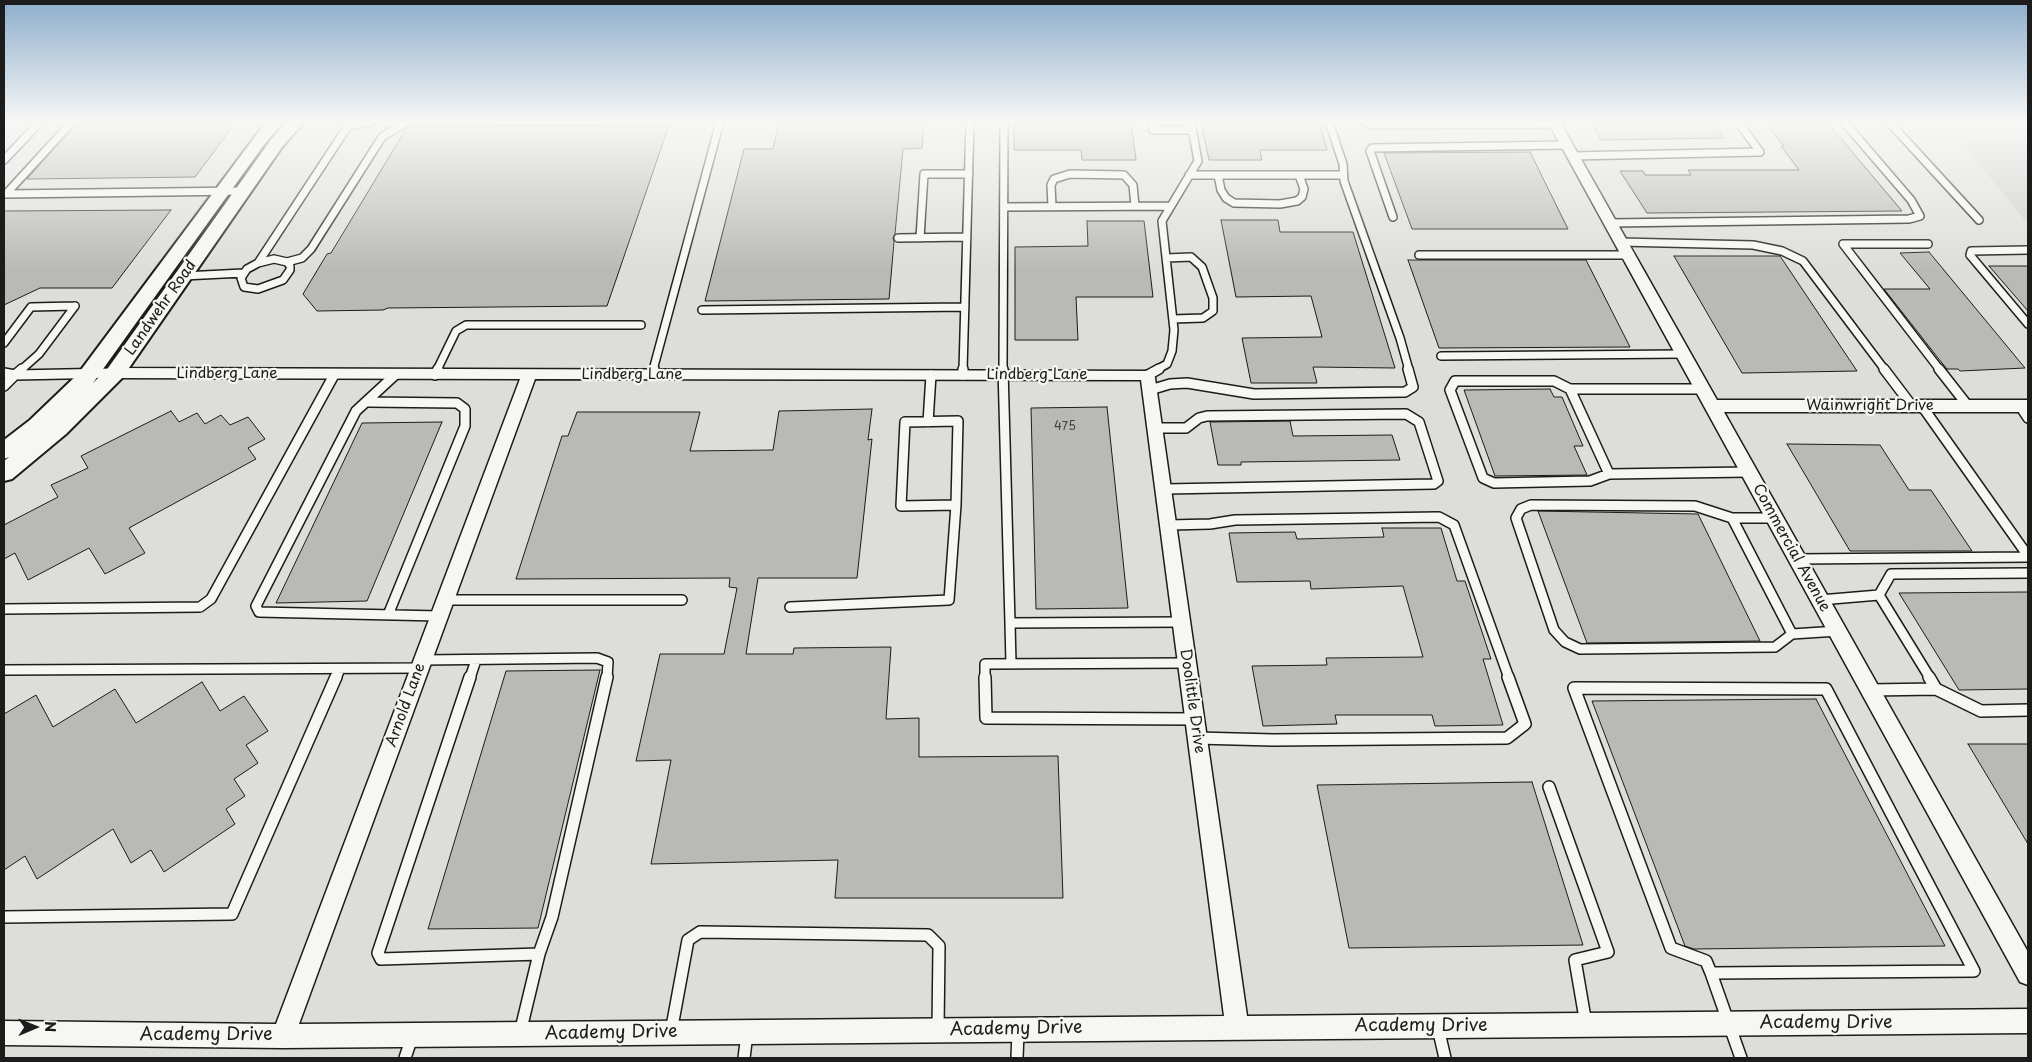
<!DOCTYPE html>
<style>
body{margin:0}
#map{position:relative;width:2032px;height:1062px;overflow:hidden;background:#edede9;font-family:"Playpen Sans",sans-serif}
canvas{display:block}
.frame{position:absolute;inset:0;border:5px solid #1c1c1c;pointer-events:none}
.north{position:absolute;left:10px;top:1002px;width:50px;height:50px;-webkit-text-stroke:4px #f6f6f2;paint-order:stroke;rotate:89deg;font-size:14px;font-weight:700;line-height:20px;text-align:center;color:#1c1c1c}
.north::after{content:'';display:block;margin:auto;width:18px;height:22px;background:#1c1c1c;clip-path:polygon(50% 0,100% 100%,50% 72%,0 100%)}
</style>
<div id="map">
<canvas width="2032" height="1062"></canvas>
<div class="frame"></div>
<div class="north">N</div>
</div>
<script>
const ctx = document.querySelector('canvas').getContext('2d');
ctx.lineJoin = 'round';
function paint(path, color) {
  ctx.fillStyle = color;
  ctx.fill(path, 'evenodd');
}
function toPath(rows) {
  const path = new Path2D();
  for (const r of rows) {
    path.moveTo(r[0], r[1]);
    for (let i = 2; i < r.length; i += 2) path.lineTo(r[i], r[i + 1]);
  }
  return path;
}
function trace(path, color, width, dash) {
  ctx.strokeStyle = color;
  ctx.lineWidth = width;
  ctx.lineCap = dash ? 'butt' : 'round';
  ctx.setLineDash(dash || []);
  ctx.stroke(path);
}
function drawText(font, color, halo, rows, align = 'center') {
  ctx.font = font + ' "Playpen Sans",sans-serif';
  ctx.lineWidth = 4.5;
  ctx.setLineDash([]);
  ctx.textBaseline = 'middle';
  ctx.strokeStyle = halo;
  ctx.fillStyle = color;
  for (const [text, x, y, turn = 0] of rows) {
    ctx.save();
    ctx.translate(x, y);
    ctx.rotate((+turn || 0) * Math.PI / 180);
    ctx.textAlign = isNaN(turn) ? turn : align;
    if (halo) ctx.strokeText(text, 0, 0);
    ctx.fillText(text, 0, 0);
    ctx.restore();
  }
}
const built = toPath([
 [4,122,2028,122,2028,1058,4,1058]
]);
const green = toPath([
 [2028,142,2028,224,1962,143]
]);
const building = toPath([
 [77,122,236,122,195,177,27,179,77,122],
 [779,122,924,122,922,148,903,149,895,234,893,238,894,242,889,299,705,301,744,149,773,149,779,122],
 [1014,122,1131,122,1136,160,1082,160,1081,150,1014,150,1014,122],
 [1201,122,1319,122,1327,150,1260,150,1262,160,1209,160,1201,122],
 [1591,122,1713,122,1724,138,1601,140,1591,122],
 [1764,122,1827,122,1902,211,1647,213,1620,171,1643,171,1645,175,1691,175,1688,170,1799,170,1781,146,1784,146,1764,122],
 [669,125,607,306,388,308,383,310,317,311,303,294,327,254,331,253,406,129,410,126,669,125],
 [1530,152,1568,229,1412,229,1384,153,1530,152],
 [171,210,112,288,40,288,4,305,4,211,171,210],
 [1221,220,1278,220,1280,232,1353,232,1395,368,1313,367,1317,383,1251,383,1242,338,1322,337,1311,296,1236,297,1221,220],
 [1087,221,1144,221,1153,297,1076,297,1078,340,1015,340,1015,247,1088,246,1087,221],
 [1929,252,2025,368,1960,371,1958,369,1947,369,1942,363,1884,289,1930,289,1900,253,1929,252],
 [1674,256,1780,256,1857,371,1742,373,1674,256],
 [1408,260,1586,260,1630,347,1439,348,1408,260],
 [1989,266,2028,266,2028,311,1989,266],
 [1550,389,1554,397,1562,397,1583,446,1574,446,1587,475,1495,476,1464,390,1550,389],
 [1107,407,1128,608,1036,609,1031,408,1107,407],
 [872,409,868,440,872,439,857,578,758,578,746,654,793,654,794,648,891,647,886,719,919,718,919,757,1058,756,1063,898,835,898,838,860,651,864,671,760,636,761,660,654,724,654,737,588,729,587,730,578,516,579,562,436,568,436,577,412,700,412,690,451,773,450,779,411,872,409],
 [171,411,179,422,197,413,205,424,221,415,230,425,248,417,265,439,248,448,256,459,129,528,145,553,105,574,89,548,28,580,15,553,4,559,4,525,58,497,51,485,88,468,81,456,171,411],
 [1290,421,1293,436,1392,435,1400,460,1241,462,1241,465,1218,465,1210,422,1290,421],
 [442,422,367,601,276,603,362,423,442,422],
 [1787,444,1880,445,1909,490,1931,490,1972,551,1850,551,1787,444],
 [1538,511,1698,514,1760,641,1587,643,1538,511],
 [1382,528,1441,528,1457,581,1465,581,1491,659,1483,659,1503,725,1435,726,1432,715,1335,715,1337,724,1263,726,1252,666,1327,665,1326,658,1423,657,1403,586,1311,589,1310,581,1237,582,1229,533,1295,532,1297,539,1384,537,1382,528],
 [2028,592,2028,689,1959,690,1899,593,2028,592],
 [600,670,538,928,428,929,506,671,600,670],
 [202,682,220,711,244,696,268,731,246,745,258,763,234,779,245,796,226,809,235,824,164,872,151,850,131,863,113,829,37,879,25,856,4,870,4,714,36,695,53,727,115,689,136,723,202,682],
 [1816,699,1945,946,1694,949,1685,946,1592,701,1816,699],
 [1968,744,2028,744,2028,844,1968,744],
 [1532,782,1583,945,1349,948,1317,785,1532,782]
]);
const serviceFar2 = toPath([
 [72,122,6,194,243,191],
 [1152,122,1153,130,1192,130],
 [1329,122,1343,164,1344,181,1400,338,1409,370],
 [1365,122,1372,125,1554,124],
 [1889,122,1979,220],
 [1572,156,1760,152,1738,122],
 [4,160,40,122],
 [1189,175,1343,175],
 [1218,175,1221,190,1226,198,1234,203,1280,204,1297,201,1302,197,1304,189,1299,175],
 [1052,206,1051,185,1054,179,1070,174,1124,175,1133,185,1135,206],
 [1004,207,1171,206],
 [1393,217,1370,151,1372,148,1566,145],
 [1610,223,1909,219,1920,216,1911,200,1844,122],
 [898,238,967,237],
 [920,238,924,174,969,174],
 [1620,242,1753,245,1782,251,1803,261,1885,370],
 [1928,244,1843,244,1940,370],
 [2028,250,1971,251,1970,255,2028,324],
 [1419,255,1627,255],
 [1166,258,1191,257,1202,267,1213,298,1213,311,1203,318,1173,319],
 [274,259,287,262,290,266,290,270,283,280,258,289,244,287,241,278,247,269,258,263,274,259],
 [287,262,302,258,311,249,382,137,407,122],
 [258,263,348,126,371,122],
 [184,276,243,273],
 [702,310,965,307],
 [4,343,31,307,75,306],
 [1441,356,1683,354],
 [21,370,39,354,75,306],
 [437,370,456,331,466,325,641,325],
 [653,370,720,122],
 [963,370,970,122],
 [1003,370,1004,122],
 [1156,370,1167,364,1172,351,1174,330,1162,221,1198,161,1191,122]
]);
const serviceFar1 = toPath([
 [1003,369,1010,623,1182,622],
 [1884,369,1912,406],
 [1939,369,1968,406],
 [4,373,15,375,22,369],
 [395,375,356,411,256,606,259,612,439,616],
 [435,375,438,369],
 [652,375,654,369],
 [963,375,963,369],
 [1148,375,1159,369],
 [4,386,15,375,115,373],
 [1570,389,1609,474],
 [1703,389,1570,389,1554,381,1455,381,1450,390,1483,478,1494,483,1590,481,1609,474,1749,472],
 [1150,390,1170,384,1187,383,1254,394,1405,392,1413,387,1408,369],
 [369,402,457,403,465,409,465,426,388,615],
 [1922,406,2028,556],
 [2020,406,2028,418],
 [958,421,956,505,901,506,905,422,958,421],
 [928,422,931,375],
 [1156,428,1186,428,1199,418,1207,416,1406,414,1419,422,1438,481,1434,484,1165,489],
 [1732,518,1792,634],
 [1774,518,1732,518,1695,506,1531,505,1521,509,1516,518,1554,630,1565,642,1580,649,1775,647,1792,634,1838,631],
 [1170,525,1210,524,1235,520,1439,517,1454,525,1509,678],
 [1798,559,2028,557],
 [1879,595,1930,678],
 [445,600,682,600],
 [1820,600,1879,595,1891,574,2028,573],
 [790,607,949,600,956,505],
 [4,609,200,607,211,599,334,375],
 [1010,623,1011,664],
 [423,660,597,658,608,662,607,678],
 [4,670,420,668],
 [336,678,340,669],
 [470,678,476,660],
 [985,678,985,664,1187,663]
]);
const service = toPath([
 [470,677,378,953,381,959,539,954],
 [985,677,986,718,1195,719],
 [1929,677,1936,689],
 [1574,688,1826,689,1974,971,1711,973,1706,961,1671,948,1574,688],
 [1870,690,1936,689,1981,711,2028,710],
 [1197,738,1273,740,1507,738,1525,724,1508,677],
 [1549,787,1608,952,1575,960,1586,1024],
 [4,917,232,914,336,677],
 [1711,973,1741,1058],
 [1438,1028,1445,1058],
 [671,1032,688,940,700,932,928,935,939,946,938,1029],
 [520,1033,539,954,552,917,607,677],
 [405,1058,412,1037],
 [744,1058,747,1034],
 [1017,1058,1018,1032]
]);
const minor = toPath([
 [1548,122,1560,122,1717,400,2028,400,2028,412,1724,412,2028,952,2028,985,2020,982,1548,122],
 [115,368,1154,371,1247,1016,2028,1009,2028,1033,283,1048,4,1045,4,1021,276,1024,520,379,115,378,110,377,107,373,110,369,115,368],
 [535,379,1141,380,1224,1016,299,1024,535,379]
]);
const tertiary = toPath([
 [266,122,283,122,263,146,93,383,108,368,270,141,287,122,304,122,282,147,122,378,66,434,12,479,4,481,4,461,9,457,4,459,4,440,30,420,78,374,266,122]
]);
const numberNames = [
 ["475",1065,427]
];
const streetNames = [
 ["Landwehr Road",161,308,-55],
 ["Lindberg Lane",227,374],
 ["Lindberg Lane",632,375],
 ["Lindberg Lane",1037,375],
 ["Wainwright Drive",1870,406],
 ["Commercial Avenue",1791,548,61],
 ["Doolittle Drive",1192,701,82],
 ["Arnold Lane",406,705,-70]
];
const nearStreetnames = [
 ["Academy Drive",1826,1023],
 ["Academy Drive",1421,1026],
 ["Academy Drive",1016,1029,-1],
 ["Academy Drive",611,1033,-1],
 ["Academy Drive",206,1035]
];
paint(built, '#ddddda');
paint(green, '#cececb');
paint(building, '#b9b9b6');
trace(building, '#1c1c1c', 1);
trace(serviceFar2, '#1c1c1c', 10);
trace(serviceFar1, '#1c1c1c', 12);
trace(service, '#1c1c1c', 14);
trace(minor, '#1c1c1c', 3);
trace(tertiary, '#1c1c1c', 4);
trace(serviceFar2, '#f6f6f2', 7);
trace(serviceFar1, '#f6f6f2', 9);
trace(service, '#f6f6f2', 11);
paint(minor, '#f6f6f2');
paint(tertiary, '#f6f6f2');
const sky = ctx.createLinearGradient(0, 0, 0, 271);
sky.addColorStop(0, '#8daecc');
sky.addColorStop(0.45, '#f7f7f5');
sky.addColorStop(1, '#f7f7f500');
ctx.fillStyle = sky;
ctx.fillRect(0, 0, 2032, 271);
drawText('12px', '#434342', null, numberNames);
drawText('15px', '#1c1c1c', '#f6f6f2', streetNames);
drawText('18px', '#1c1c1c', '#f6f6f2', nearStreetnames);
</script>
